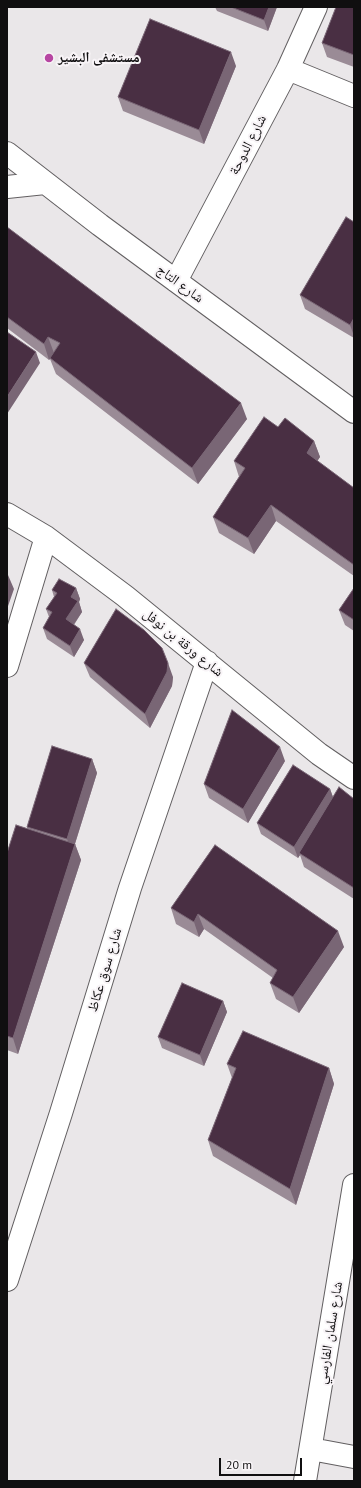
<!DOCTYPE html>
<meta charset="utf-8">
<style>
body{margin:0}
#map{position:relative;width:361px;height:1488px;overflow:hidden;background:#eae7e9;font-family:"PT Sans",sans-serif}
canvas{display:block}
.frame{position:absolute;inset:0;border:8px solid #100f10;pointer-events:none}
.scale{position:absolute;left:219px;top:1458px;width:83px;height:18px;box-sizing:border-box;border:2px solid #100f10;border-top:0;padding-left:5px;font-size:12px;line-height:14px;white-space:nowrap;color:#100f10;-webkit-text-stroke:3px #f8f4f7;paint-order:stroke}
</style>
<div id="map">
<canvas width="361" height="1488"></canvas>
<div class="frame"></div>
<div class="scale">20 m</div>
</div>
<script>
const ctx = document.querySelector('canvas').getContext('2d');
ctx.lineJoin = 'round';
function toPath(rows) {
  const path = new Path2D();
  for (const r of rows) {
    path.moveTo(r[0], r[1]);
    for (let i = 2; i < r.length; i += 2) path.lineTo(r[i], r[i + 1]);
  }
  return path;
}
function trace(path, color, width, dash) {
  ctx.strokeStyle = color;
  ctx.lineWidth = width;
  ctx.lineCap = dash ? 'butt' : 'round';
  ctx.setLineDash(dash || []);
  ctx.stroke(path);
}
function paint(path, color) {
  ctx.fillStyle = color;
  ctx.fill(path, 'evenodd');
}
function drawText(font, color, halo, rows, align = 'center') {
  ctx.font = font + ' "PT Sans","Noto Naskh Arabic",sans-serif';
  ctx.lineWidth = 4;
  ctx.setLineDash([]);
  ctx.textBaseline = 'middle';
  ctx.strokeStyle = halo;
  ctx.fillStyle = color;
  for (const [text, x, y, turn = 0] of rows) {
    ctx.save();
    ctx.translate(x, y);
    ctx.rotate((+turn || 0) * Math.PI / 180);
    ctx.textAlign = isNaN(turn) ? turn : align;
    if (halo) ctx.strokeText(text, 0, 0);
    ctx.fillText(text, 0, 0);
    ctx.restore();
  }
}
const minor = toPath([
 [288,69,354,96],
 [7,153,100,225,354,412],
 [7,187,45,183],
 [176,281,288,69,316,7],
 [7,514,46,537,125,596,319,754,354,778],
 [7,666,46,537],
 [7,1280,61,1113,130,888,207,662],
 [311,1449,354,1457],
 [305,1481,354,1185]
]);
const wall = toPath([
 [215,7,277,7,268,31,217,11],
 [354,7,354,67,327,57,322,43],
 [236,66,204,144,123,111,118,97],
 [354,222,354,338,305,309,300,295],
 [7,227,247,419,198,484,56,374,50,359,49,360,7,328],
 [278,427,314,441,320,457,317,461,354,488,354,576,276,521,254,554,219,533,213,517,239,477,234,461],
 [76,588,80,599,79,602,82,612,74,625,84,640,74,657,47,639,43,628,49,617,46,609,54,597,52,590],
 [354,588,354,631,345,625,339,610],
 [84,663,173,677,172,686,150,728,90,677],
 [92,759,97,773,75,844,81,860,18,1054,7,1050,7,853,28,829,27,827],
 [285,761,248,823,209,798,204,784],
 [330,789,333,797,354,799,354,899,304,867,300,855,298,858,261,834,257,823],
 [215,845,344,947,299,1013,276,999,270,983,273,978,204,929,199,937,176,924,171,908],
 [223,1001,227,1012,204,1066,162,1048,158,1037],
 [227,1064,329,1068,334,1084,296,1205,213,1156,208,1140,232,1078]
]);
const shadedWall = toPath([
 [269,7,277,7,268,31,264,20],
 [231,52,236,66,204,144,199,130],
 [354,318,354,336,350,325],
 [48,337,54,353,49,360,44,344],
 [36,352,40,363,7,414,7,397],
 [241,403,247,419,198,484,192,468],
 [314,441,320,457,312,469,307,453],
 [271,505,276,521,254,554,248,538],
 [8,575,14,589,7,609,7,580],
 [76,588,80,599,79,602,82,612,70,630,66,619,71,597],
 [80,629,84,640,74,657,70,646],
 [168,663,173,677,172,686,150,728,145,714],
 [280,747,285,761,248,823,243,809],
 [92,759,97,773,72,853,67,839],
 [330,789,334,800,299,853,300,855,298,858,294,847],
 [75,844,81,860,18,1054,13,1038],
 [198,914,204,929,199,937,194,922],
 [338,931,344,947,299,1013,293,997],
 [223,1001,227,1012,204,1066,200,1055],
 [329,1068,334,1084,296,1205,290,1189]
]);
const building = toPath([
 [231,7,269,7,264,20,231,7],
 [336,7,354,7,354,55,322,43,336,7],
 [150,19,231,52,199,130,118,97,150,19],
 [346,217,354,222,354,318,350,325,300,295,346,217],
 [7,227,241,403,192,468,50,358,60,343,48,337,44,344,7,317,7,227],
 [7,332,36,352,7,397,7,332],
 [264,417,278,427,285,418,314,441,307,453,354,488,354,565,271,505,248,538,213,517,245,468,234,461,264,417],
 [59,579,76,588,71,597,78,601,66,619,80,629,70,646,43,628,52,612,46,609,57,593,52,590,59,579],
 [354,588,354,620,339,610,354,588],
 [116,609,144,630,162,648,168,663,167,672,145,714,84,663,116,609],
 [232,710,280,747,243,809,204,784,232,710],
 [52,746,92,759,67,839,27,827,52,746],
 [293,765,330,789,294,847,257,823,293,765],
 [339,787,354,799,354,888,299,853,339,787],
 [16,825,75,844,13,1038,7,1036,7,853,16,825],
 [215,845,338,931,293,997,270,983,277,970,198,914,194,922,171,908,215,845],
 [182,983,223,1001,200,1055,158,1037,182,983],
 [243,1031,329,1068,290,1189,208,1140,236,1068,227,1064,243,1031]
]);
const markers = [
 [49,58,5,"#b746a2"]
];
const poiNames = [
 ["مستشفى البشير",58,58]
];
const streetNames = [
 ["شارع الدوحة",248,145,-63],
 ["شارع التاج",180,284,36],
 ["شارع ورقة بن نوفل",183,643,39],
 ["شارع سوق عكاظ",105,970,-73],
 ["شارع سلمان الفارسي",330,1333,-81]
];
trace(minor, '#625f61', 24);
trace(minor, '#fff', 22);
paint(wall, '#9a8b96');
paint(shadedWall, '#796675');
paint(building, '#492f43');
trace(building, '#796675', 1);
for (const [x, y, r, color] of markers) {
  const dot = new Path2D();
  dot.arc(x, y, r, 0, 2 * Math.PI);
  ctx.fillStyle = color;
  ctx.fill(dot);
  trace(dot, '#f8f4f7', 1.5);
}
drawText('bold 14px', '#100f10', '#f8f4f7', poiNames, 'left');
drawText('14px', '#100f10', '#f8f4f7', streetNames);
</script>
